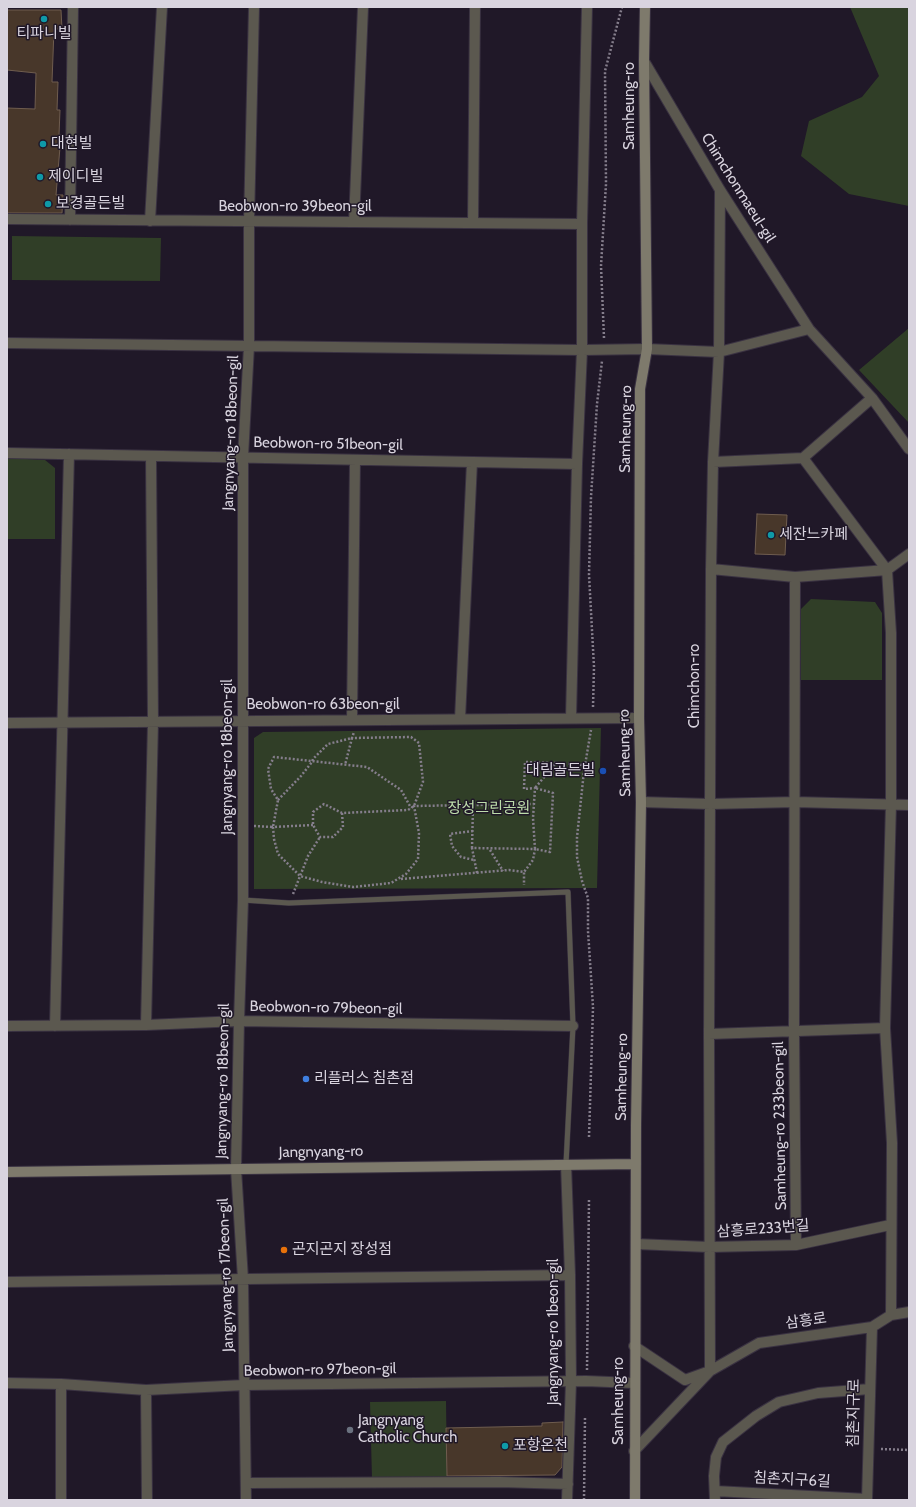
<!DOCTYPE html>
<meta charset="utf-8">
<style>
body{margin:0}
#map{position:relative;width:916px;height:1507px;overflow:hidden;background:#201828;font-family:Cabin,sans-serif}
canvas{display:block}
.frame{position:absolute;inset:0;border:8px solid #d9d4df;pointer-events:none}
</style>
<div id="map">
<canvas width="916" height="1507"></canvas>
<div class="frame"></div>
</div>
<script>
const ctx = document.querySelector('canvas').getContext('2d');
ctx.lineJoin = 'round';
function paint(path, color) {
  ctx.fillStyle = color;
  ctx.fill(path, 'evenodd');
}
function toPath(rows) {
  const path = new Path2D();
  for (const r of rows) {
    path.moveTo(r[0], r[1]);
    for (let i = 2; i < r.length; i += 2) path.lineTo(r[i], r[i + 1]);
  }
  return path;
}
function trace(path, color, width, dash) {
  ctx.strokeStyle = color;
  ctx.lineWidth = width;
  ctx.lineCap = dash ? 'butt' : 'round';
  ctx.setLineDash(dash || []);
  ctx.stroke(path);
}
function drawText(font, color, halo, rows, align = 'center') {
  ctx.font = font + ' Cabin,"Noto Sans KR",sans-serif';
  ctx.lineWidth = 3;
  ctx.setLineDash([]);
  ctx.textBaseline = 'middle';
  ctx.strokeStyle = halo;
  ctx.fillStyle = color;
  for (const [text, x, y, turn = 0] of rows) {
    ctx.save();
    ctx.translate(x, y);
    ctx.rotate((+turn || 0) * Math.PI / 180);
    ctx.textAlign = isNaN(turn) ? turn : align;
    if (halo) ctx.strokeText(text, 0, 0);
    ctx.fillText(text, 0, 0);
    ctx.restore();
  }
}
const green = toPath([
 [850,7,909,7,909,206,849,194,801,156,809,121,862,97,879,76],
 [12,236,161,238,160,281,12,280],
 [909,328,909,423,859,370],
 [7,458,45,460,55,468,55,539,7,539],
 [811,599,875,602,882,613,882,680,801,680,801,609],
 [601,728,597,888,254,889,254,738,263,732],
 [446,1401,447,1477,372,1479,370,1402]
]);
const building = toPath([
 [7,10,61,10,62,29,54,29,52,82,58,82,57,110,60,110,59,135,61,135,56,195,63,195,62,213,7,213,7,108,35,109,36,73,7,70,7,10],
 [757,514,787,515,785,555,755,554,757,514],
 [563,1422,562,1467,555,1475,447,1476,446,1428,542,1426,542,1423,563,1422]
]);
const path = toPath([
 [604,338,601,266,606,184,605,71,622,7],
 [593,707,594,667,589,575,591,497,597,404,602,361],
 [556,763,525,762,524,789,535,788,533,818,535,849,550,852,553,793,535,788,556,763,585,765],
 [278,800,301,776,312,762,313,759,328,744,352,738,345,765],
 [342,813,343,827,333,837,320,837,313,825,313,812,324,804,342,813,408,810,414,806,423,782,419,743,411,737,352,738,354,732],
 [313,825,273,827,274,839,278,854,300,876,322,882,353,887,391,883,406,874,418,859,419,833,414,806,534,804],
 [254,826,273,827,278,800,271,789,268,769,274,757,367,767,401,790,411,808],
 [473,831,450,834,452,846,461,857,474,860],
 [472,848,473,806],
 [490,850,503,871],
 [477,873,472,848,535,849,533,860,524,872],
 [401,879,509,870,524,872,524,885],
 [293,894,308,856,320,837],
 [589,1137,593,1007,588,931,588,898,582,881,577,857,577,837,584,771,591,730],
 [587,1370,589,1199],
 [881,1449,909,1450],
 [584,1500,585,1417]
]);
const lane = toPath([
 [243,900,289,903,568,892,573,1026,566,1164]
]);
const street = toPath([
 [644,61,720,190,809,329,872,398,909,449],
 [7,219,582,224],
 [70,220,73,7],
 [150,221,162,7],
 [354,222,363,7],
 [473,223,475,7],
 [7,343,582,350,647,349,719,352,809,329],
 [7,453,577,464],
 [803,458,887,570],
 [713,462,803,458,872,398],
 [711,569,795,577,887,570,909,554],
 [887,570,891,633,891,804,885,1028,892,1143,891,1315],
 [795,577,794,1030,796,1245],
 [571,718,577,464,582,350,582,224,587,7],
 [460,719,472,462],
 [352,720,355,460],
 [7,723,639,718],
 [641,802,710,804,795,802,909,805],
 [146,1025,153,722,151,456],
 [7,1026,146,1025,239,1021,573,1026],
 [55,1026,69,454],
 [709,1034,885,1028],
 [566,1164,570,1275,571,1381,567,1500],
 [636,1244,709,1247,796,1245,890,1225],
 [7,1282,570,1275],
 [634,1346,685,1380,710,1371,759,1343,872,1327,891,1315,909,1312],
 [710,1371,709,1034,711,569,713,462,719,352,720,190],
 [7,1383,61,1384,146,1390,244,1385,586,1381,634,1383],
 [146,1390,147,1500],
 [634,1451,709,1372],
 [247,1483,500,1482,568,1484],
 [715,1491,867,1499],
 [61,1500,61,1384],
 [246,1500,243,1279,236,1169,239,1021,243,900,243,457,249,346,249,221,254,7],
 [715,1500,714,1476,716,1457,723,1442,756,1416,779,1402,818,1393,870,1389],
 [867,1500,872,1327]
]);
const secondary = toPath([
 [7,1172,636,1164],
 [635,1500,636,1125,641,802,639,718,640,389,647,349,644,61,645,7]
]);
const markers = [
 [44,19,4,"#0f9aa8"],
 [43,144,4,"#0f9aa8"],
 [40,177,4,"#0f9aa8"],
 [48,204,4,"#0f9aa8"],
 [771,535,4,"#0f9aa8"],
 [603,771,4,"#1a4fb4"],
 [306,1079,4,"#3f7fe0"],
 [284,1250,4,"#e8710a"],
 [350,1430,4,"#6b7280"],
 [505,1446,4,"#0f9aa8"]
];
const poiNames = [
 ["티파니빌",44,34,"center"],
 ["대현빌",51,144],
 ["제이디빌",48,177],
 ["보경골든빌",56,204],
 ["세잔느카페",779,535],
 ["대림골든빌",595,771,"right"],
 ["리플러스 침촌점",314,1079],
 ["곤지곤지 장성점",292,1250],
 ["Jangnyang",358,1421],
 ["Catholic Church",358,1438],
 ["포항온천",513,1446]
];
const streetNames = [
 ["Samheung-ro",630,106,-90],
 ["Chimchonmaeul-gil",738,188,58],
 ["Beobwon-ro 39beon-gil",295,207],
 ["Samheung-ro",626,429,-89],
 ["Jangnyang-ro 18beon-gil",231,433,-88],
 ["Beobwon-ro 51beon-gil",328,444,1],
 ["Chimchon-ro",695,686,-90],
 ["Beobwon-ro 63beon-gil",323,705],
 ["Samheung-ro",625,753,-91],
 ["Jangnyang-ro 18beon-gil",228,757,-90],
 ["Beobwon-ro 79beon-gil",326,1008,1],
 ["Samheung-ro",622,1077,-89],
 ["Jangnyang-ro 18beon-gil",223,1081,-89],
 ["Samheung-ro 233beon-gil",780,1126,-91],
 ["Jangnyang-ro",321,1152,-1],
 ["삼흥로233번길",763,1229,-4],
 ["Jangnyang-ro 17beon-gil",226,1275,-92],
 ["삼흥로",806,1321,-8],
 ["Jangnyang-ro 1beon-gil",554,1332,-90],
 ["Beobwon-ro 97beon-gil",320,1370,-1],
 ["Samheung-ro",619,1401,-90],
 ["침촌지구로",854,1413,-89],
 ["침촌지구6길",792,1480,3]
];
const parkNames = [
 ["장성그린공원",489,809]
];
paint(green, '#303e27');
paint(building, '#48372a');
trace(building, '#6f5d4f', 1);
trace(lane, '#3a3242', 6);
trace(street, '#3a3242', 12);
trace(secondary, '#3a3242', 12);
trace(path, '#857e8c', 2.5, [2, 2]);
trace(lane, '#5b584f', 5);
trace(street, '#5b584f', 10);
trace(secondary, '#7e7a6c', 10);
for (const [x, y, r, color] of markers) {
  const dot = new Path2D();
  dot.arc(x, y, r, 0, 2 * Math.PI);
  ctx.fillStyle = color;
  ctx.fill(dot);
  trace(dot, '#201828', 1.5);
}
drawText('15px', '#d9d4df', '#201828', poiNames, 'left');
drawText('15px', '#d9d4df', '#201828', streetNames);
drawText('15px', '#bddcab', '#201828', parkNames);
</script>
